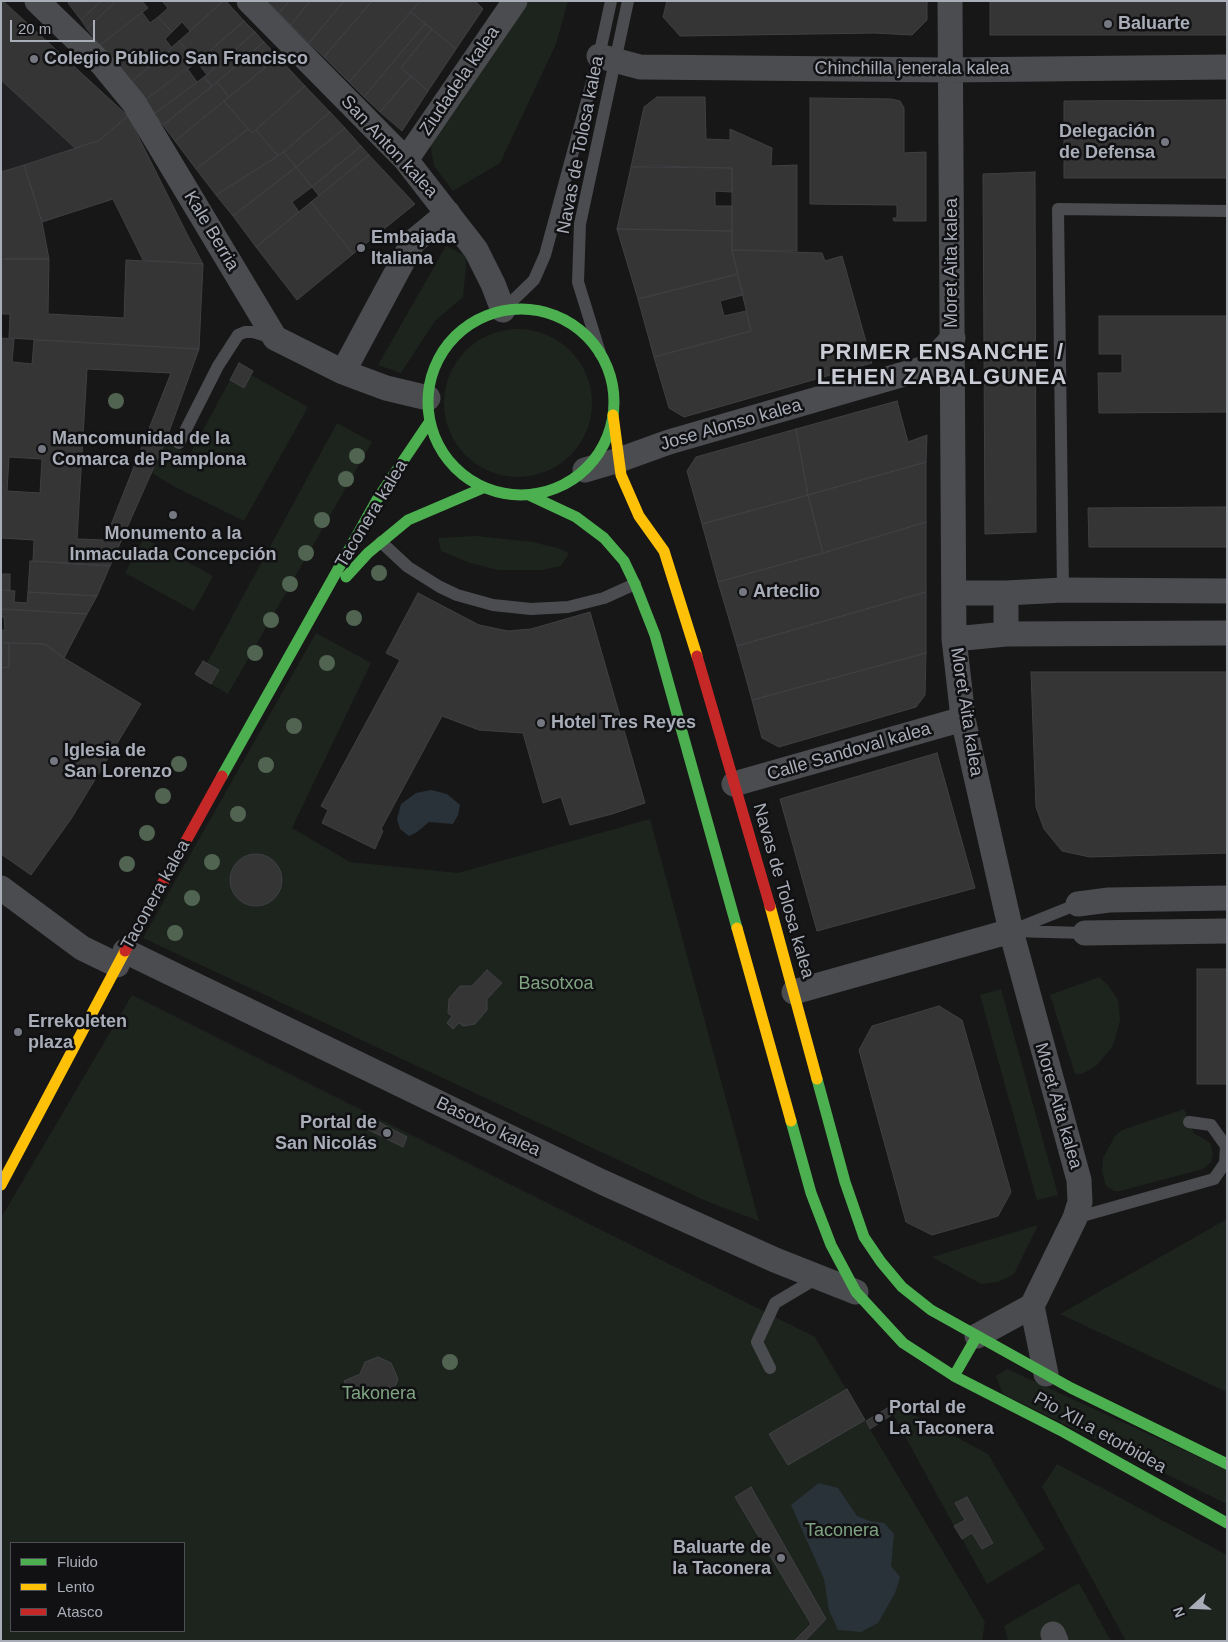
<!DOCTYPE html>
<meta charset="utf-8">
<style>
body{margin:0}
#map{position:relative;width:1228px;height:1642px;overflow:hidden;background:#171717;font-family:Arial,sans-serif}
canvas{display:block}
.frame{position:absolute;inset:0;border:2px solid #a8adb8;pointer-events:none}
.legend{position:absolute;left:10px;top:1542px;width:175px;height:90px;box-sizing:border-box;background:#111113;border:1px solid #4d4f55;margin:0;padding:6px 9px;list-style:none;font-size:15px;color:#a8adb8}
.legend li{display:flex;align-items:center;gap:10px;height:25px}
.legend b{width:25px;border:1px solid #4d4f55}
.north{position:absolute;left:1168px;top:1582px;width:50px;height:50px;-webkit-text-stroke:4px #111113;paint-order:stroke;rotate:250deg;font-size:14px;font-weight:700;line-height:20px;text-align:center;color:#a8adb8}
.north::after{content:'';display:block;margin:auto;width:18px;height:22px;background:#a8adb8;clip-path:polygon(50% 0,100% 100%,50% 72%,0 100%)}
.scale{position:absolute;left:10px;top:20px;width:85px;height:22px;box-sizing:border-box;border:2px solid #a8adb8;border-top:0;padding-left:6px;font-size:15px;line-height:18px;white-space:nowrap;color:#a8adb8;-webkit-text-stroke:4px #111113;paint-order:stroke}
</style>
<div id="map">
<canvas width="1228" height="1642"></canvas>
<div class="frame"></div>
<ul class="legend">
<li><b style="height:6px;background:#4caf50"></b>Fluido</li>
<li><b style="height:6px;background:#ffc107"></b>Lento</li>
<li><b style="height:6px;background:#c62828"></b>Atasco</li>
</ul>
<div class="north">N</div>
<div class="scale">20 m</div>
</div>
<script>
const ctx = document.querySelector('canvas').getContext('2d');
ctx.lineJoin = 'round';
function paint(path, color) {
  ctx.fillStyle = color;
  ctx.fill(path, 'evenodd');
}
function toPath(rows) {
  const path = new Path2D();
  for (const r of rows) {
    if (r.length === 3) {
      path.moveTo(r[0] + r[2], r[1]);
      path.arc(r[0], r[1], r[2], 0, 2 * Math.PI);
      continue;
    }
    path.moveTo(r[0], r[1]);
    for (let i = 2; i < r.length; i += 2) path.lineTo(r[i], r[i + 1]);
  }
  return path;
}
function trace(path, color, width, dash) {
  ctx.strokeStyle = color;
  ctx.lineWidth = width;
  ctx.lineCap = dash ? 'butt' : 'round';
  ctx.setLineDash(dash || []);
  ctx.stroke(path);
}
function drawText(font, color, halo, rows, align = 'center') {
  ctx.font = font + ' Arial,sans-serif';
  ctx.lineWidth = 5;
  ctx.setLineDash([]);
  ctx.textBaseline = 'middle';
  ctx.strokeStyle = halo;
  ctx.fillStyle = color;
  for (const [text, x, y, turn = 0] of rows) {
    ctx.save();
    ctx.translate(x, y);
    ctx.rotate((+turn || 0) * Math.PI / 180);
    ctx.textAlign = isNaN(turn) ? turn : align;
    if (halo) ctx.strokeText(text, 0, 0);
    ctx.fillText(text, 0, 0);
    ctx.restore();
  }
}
const built = toPath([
 [1,1,3,1,128,116,96,143,93,142,1,172]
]);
const green = toPath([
 [522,1,568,1,556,44,500,163,453,191,434,166,429,138],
 [446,246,467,256,463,297,435,321,401,373,378,365],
 [518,403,74],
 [251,375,308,407,244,521,173,486,152,473,166,440,189,456,230,380,244,388],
 [337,423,372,442,228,694,211,684,219,670,207,663],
 [476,536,532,542,558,548,569,553,561,566,542,570,498,570,470,563,441,551,438,538],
 [144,538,213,576,194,611,125,573],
 [316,633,371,663,292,828,350,862,458,873,650,819,759,1221,706,1201,143,938],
 [1099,977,1108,985,1118,1000,1120,1020,1113,1046,1096,1066,1082,1074,1075,1074,1050,995],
 [1001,989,1058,1195,1037,1200,980,995],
 [132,995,815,1337,985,1622,982,1641,1,1641,1,1218],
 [11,1543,184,1543,184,1631,11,1631],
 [1184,1109,1194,1133,1210,1143,1213,1153,1211,1162,1203,1169,1120,1191,1114,1191,1106,1186,1102,1172,1103,1158,1115,1136,1122,1130],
 [1227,1219,1227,1392,1060,1314],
 [1038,1225,1014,1274,998,1282,981,1284,932,1257],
 [1007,1369,1227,1470,1227,1504,1003,1394,996,1376],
 [896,1405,988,1454,1045,1549,987,1584,962,1539,972,1533,982,1549,993,1542,967,1497,956,1503,965,1520,954,1526,893,1414,891,1408],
 [1057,1464,1227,1555,1227,1641,1126,1641,1042,1487],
 [1079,1583,1111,1641,1008,1641,1004,1626]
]);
const water = toPath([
 [431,790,447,794,460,805,458,815,453,824,429,822,417,832,409,836,400,829,397,819,401,804,416,793],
 [819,1483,838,1488,857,1516,870,1521,884,1523,894,1534,891,1566,900,1577,895,1593,878,1623,861,1632,838,1630,829,1610,824,1579,791,1505]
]);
const building = toPath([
 [1,1,3,1,128,116,96,143,94,142,75,148,1,80,1,1],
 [70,1,101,1,81,20,68,3,70,1],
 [101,1,116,1,87,29,81,20,101,1],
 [116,1,142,1,148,8,100,45,87,29,116,1],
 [162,1,223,1,190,31,182,22,172,32,158,17,168,8,162,1],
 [223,1,226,1,244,21,197,62,179,41,223,1],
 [267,1,289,1,279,13,267,1],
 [289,1,310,1,291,25,279,13,289,1],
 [310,1,344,1,309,43,291,25,310,1],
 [344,1,372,1,324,57,309,43,344,1],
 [372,1,420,1,349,82,324,57,372,1],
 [420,1,475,1,483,9,456,49,411,12,420,1],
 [667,1,927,1,927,20,912,35,875,33,680,36,663,17,667,1],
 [990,1,1227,1,1227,35,990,35,990,1],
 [142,12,150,23,158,17,172,32,165,39,172,48,130,83,100,45,142,12],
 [411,12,425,24,364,97,349,82,411,12],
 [244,21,255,32,207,75,197,62,244,21],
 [425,24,432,29,401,68,411,76,380,112,364,97,425,24],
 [432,29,456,49,428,91,401,68,432,29],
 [255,32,264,42,212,86,204,77,255,32],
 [179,41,197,62,144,101,130,83,179,41],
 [264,42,278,57,229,97,217,82,264,42],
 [278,57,305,86,252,133,224,101,278,57],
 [187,68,197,82,154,114,144,101,187,68],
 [411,76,428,91,402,131,380,112,411,76],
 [204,77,212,86,163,125,154,114,204,77],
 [217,82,229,97,175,141,163,125,217,82],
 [305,86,330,112,278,156,256,130,305,86],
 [657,97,705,97,706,139,730,140,730,129,772,148,771,166,797,165,797,251,732,250,732,168,631,167,644,107,657,97],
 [810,98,891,99,900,101,904,108,904,153,926,152,926,221,894,221,893,218,897,218,897,205,810,204,810,98],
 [1227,100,1227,178,1064,178,1064,101,1227,100],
 [224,101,248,129,196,169,175,141,224,101],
 [330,112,345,128,296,167,284,152,330,112],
 [128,116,187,234,203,264,143,260,113,199,42,222,24,165,94,142,96,143,128,116],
 [345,128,361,146,312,187,296,167,345,128],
 [248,129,252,133,256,130,278,156,216,195,196,169,248,129],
 [361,146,369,155,319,196,312,187,361,146],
 [284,152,296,167,233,216,216,195,284,152],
 [369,155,415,204,353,254,311,202,369,155],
 [24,165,42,222,49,259,1,259,1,172,24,165],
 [654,166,732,168,732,192,715,191,715,206,732,206,732,231,617,229,631,167,654,166],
 [296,167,312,187,292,202,299,212,256,247,233,216,296,167],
 [1035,172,1036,532,985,534,983,174,1035,172],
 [311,202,353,254,297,300,256,247,311,202],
 [617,229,732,231,732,250,738,274,638,299,617,229],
 [732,250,822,253,825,261,842,256,872,363,684,417,669,408,654,357,751,331,732,250],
 [1,259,49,259,48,314,124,318,126,260,203,264,199,349,9,338,10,314,1,314,1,259],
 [738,274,743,295,720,301,724,316,746,311,751,331,654,357,638,299,738,274],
 [1099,316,1227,316,1227,412,1099,413,1098,373,1122,373,1122,354,1099,354,1099,316],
 [1,338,14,339,12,362,32,364,34,340,199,349,166,440,110,566,33,561,34,540,1,538,1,338],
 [87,369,171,373,105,540,77,539,87,369],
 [9,457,42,459,40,493,7,491,9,457],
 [239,363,253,371,244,388,230,380,239,363],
 [897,401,908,442,927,435,926,462,808,495,796,429,897,401],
 [796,429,808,495,702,524,687,471,696,457,796,429],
 [926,462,926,522,823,553,808,495,926,462],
 [808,495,823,553,718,582,702,524,808,495],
 [1227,507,1227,547,1089,547,1088,508,1227,507],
 [926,522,926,592,737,646,718,582,823,553,926,522],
 [30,561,33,561,110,566,97,596,28,592,30,561],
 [1,574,10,574,10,590,1,590,1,574],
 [1,590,15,591,14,602,27,603,28,592,97,596,87,614,1,609,1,590],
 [926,592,926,653,752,700,737,646,926,592],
 [418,593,479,625,508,631,531,629,590,612,645,803,612,814,570,825,561,797,543,803,523,733,479,730,442,716,381,829,383,831,375,849,322,823,328,810,321,806,400,660,386,653,418,593],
 [1,609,87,614,64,658,45,644,1,643,1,630,5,630,4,617,1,617,1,609],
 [3,642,9,643,9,667,1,668,3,642],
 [9,643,45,644,64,658,141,704,71,819,31,875,1,854,1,668,9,667,9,643],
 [926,653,925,695,916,707,779,747,762,738,752,700,926,653],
 [203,661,219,670,211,684,195,674,203,661],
 [1031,672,1227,672,1227,853,1090,857,1062,851,1044,829,1036,807,1031,672],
 [937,753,975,888,817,931,780,799,937,753],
 [256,880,26],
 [1197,969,1227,969,1227,1084,1197,1084,1197,969],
 [487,970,502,983,487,999,487,1010,475,1024,463,1026,459,1023,453,1029,447,1023,452,1016,448,1013,449,999,460,986,472,986,487,970],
 [939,1006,962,1020,1011,1192,998,1216,932,1235,906,1222,859,1050,872,1026,939,1006],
 [373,1119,407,1137,403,1147,367,1129,373,1119],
 [378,1357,391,1363,398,1379,393,1392,380,1397,368,1392,351,1399,344,1381,360,1374,365,1362,378,1357],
 [847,1389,865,1420,788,1465,769,1434,847,1389],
 [889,1407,893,1414,870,1429,866,1421,889,1407],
 [751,1487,826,1619,805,1641,794,1641,811,1624,735,1497,751,1487],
 [967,1497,993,1543,982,1549,972,1533,962,1539,954,1526,965,1520,955,1503,967,1497]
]);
const lane = toPath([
 [503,310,534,280,545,255,599,56,611,1],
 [600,353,578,282,580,224,628,1],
 [179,443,218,366,238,335,245,332,253,332,273,338],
 [381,542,408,567,440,587,457,595,493,605,531,609,568,607,604,598,635,584],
 [1063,590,1058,209,1227,211],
 [1018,928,1078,904],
 [1011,931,1085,933],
 [1075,1218,1214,1179,1225,1163,1226,1146,1211,1125,1189,1122],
 [770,1368,757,1342,775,1303,817,1278]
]);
const street = toPath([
 [37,1,102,64,134,103,275,338,343,372,386,388,428,398],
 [249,1,406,160,476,250,493,284,503,310],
 [950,1,954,639,960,691,963,719,1011,931,1079,1180,1080,1202,1075,1218,1032,1306,977,1336],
 [599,56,640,67,951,70,1227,67],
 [406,160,515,1],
 [343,372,413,242,448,213],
 [585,470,619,460,669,442,925,368,953,338],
 [954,593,1006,593],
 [1006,634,1006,593,1063,590,1227,591],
 [954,639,1006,634,1227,633],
 [734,784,963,719],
 [1,888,82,948,117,965],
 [1078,904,1109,900,1227,898],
 [1085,933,1227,931],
 [125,951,602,1182,775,1260,856,1292],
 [794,992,1011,931],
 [1032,1306,1046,1374],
 [1053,1634,1056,1641]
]);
const fast = toPath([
 [521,402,93],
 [529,495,576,517,604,538,624,561,635,584,655,635,737,928],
 [346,577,368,553,408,520,483,488],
 [222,776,378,498,430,421],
 [817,1079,845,1182,864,1237,881,1262,902,1287,931,1310,1071,1388,1227,1464],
 [791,1121,811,1193,831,1245,856,1292,903,1343,954,1376,1060,1430,1227,1523],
 [954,1376,977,1336]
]);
const slow = toPath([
 [613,415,621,475,639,516,664,551,697,656],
 [770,906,817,1079],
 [737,928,791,1121],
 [1,1185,125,951]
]);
const jam = toPath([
 [697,656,770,906],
 [125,951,222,776]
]);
const trees = [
 [116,401],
 [357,456],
 [346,479],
 [322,520],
 [306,553],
 [379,573],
 [290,584],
 [354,618],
 [271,620],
 [255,653],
 [327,663],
 [294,726],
 [179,764],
 [266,765],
 [163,796],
 [238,814],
 [147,833],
 [212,862],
 [127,864],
 [192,898],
 [175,933],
 [450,1362]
];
const markers = [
 [1108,24,5,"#757880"],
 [34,59,5,"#757880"],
 [1165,142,5,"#757880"],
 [361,248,5,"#757880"],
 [42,449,5,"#757880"],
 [173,515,5,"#757880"],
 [743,592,5,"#757880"],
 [541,723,5,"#757880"],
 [54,761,5,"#757880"],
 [18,1032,5,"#757880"],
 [387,1133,5,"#757880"],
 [879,1418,5,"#757880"],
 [781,1558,5,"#757880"]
];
const poiNames = [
 ["Baluarte",1118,24],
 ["Colegio Público San Francisco",44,59],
 ["Delegación",1155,132,"right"],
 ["de Defensa",1155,153,"right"],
 ["Embajada",371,238],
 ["Italiana",371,259],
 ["Mancomunidad de la",52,439],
 ["Comarca de Pamplona",52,460],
 ["Monumento a la",173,534,"center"],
 ["Inmaculada Concepción",173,555,"center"],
 ["Arteclio",753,592],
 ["Hotel Tres Reyes",551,723],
 ["Iglesia de",64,751],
 ["San Lorenzo",64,772],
 ["Errekoleten",28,1022],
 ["plaza",28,1043],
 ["Portal de",377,1123,"right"],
 ["San Nicolás",377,1144,"right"],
 ["Portal de",889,1408],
 ["La Taconera",889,1429],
 ["Baluarte de",771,1548,"right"],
 ["la Taconera",771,1569,"right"]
];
const streetNames = [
 ["Chinchilla jenerala kalea",912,69],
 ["Ziudadela kalea",460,81,-56],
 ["Navas de Tolosa kalea",581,145,-79],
 ["San Anton kalea",389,147,47],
 ["Kale Berria",211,231,59],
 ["Moret Aita kalea",952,263,-90],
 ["Jose Alonso kalea",731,425,-16],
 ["Taconera kalea",372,514,-59],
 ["Moret Aita kalea",966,712,81],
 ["Calle Sandoval kalea",849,752,-16],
 ["Navas de Tolosa kalea",783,891,74],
 ["Taconera kalea",156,895,-61],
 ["Moret Aita kalea",1058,1106,74],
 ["Basotxo kalea",488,1127,26],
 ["Pio XII.a etorbidea",1100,1433,29]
];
const parkNames = [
 ["Basotxoa",556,984],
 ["Takonera",379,1394],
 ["Taconera",842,1531]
];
const districtNames = [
 ["PRIMER ENSANCHE /",942,353],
 ["LEHEN ZABALGUNEA",942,378]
];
paint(built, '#212123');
paint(green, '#1d241e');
paint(water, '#2a3239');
paint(building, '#353536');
trace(building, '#3f4043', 1);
trace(lane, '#4b4c50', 12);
trace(street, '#4b4c50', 25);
trace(fast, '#4caf50', 11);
trace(slow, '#ffc107', 11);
trace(jam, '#c62828', 11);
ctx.fillStyle = '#506451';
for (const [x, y] of trees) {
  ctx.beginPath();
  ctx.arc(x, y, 8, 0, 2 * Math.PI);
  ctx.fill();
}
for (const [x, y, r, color] of markers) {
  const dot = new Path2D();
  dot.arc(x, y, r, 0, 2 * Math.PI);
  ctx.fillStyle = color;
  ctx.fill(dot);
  trace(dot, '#111113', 2);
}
drawText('bold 18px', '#a8adb8', '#111113', poiNames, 'left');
drawText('18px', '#a8adb8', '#111113', streetNames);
drawText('18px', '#7fa381', '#111113', parkNames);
ctx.letterSpacing = '1px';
drawText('bold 22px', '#c9ccd4', '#111113', districtNames);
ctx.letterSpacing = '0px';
</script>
